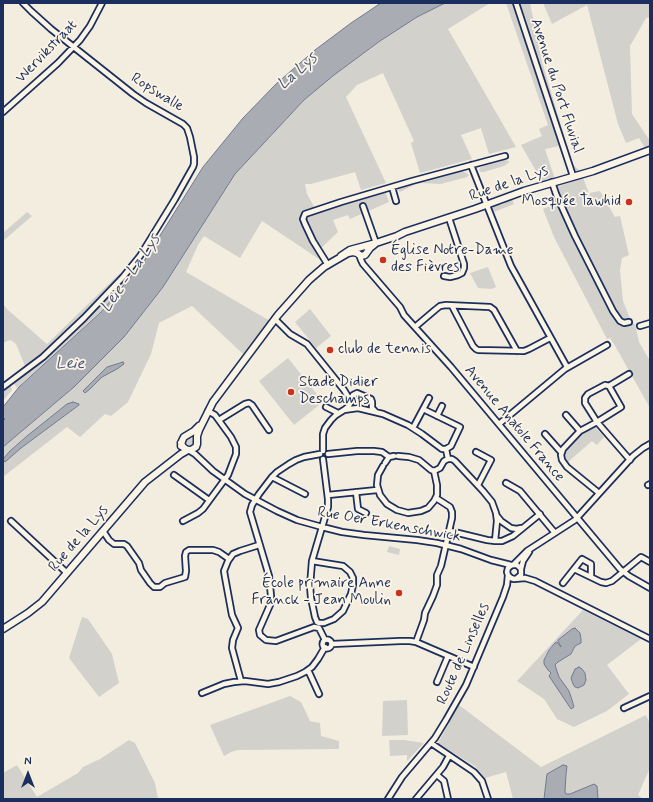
<!DOCTYPE html>
<meta charset="utf-8">
<style>
body{margin:0}
#map{position:relative;width:653px;height:802px;overflow:hidden;background:#f3ede0;font-family:Mynerve,sans-serif}
canvas{display:block}
.frame{position:absolute;inset:0;border:4px solid #1b2f5e;pointer-events:none}
.north{position:absolute;left:8px;top:754px;width:40px;height:40px;-webkit-text-stroke:3px #fcf5e5;paint-order:stroke;rotate:0deg;font-size:11px;font-weight:700;line-height:16px;text-align:center;color:#1b2f5e}
.north::after{content:'';display:block;margin:auto;width:14px;height:18px;background:#1b2f5e;clip-path:polygon(50% 0,100% 100%,50% 72%,0 100%)}
</style>
<div id="map">
<canvas width="653" height="802"></canvas>
<div class="frame"></div>
<div class="north">N</div>
</div>
<script>
const ctx = document.querySelector('canvas').getContext('2d');
ctx.lineJoin = 'round';
function paint(path, color) {
  ctx.fillStyle = color;
  ctx.fill(path, 'evenodd');
}
function toPath(rows) {
  const path = new Path2D();
  for (const r of rows) {
    if (r.length === 3) {
      path.moveTo(r[0] + r[2], r[1]);
      path.arc(r[0], r[1], r[2], 0, 2 * Math.PI);
      continue;
    }
    path.moveTo(r[0], r[1]);
    for (let i = 2; i < r.length; i += 2) path.lineTo(r[i], r[i + 1]);
  }
  return path;
}
function trace(path, color, width, dash) {
  ctx.strokeStyle = color;
  ctx.lineWidth = width;
  ctx.lineCap = dash ? 'butt' : 'round';
  ctx.setLineDash(dash || []);
  ctx.stroke(path);
}
function drawText(font, color, halo, rows, align = 'center') {
  ctx.font = font + ' Mynerve,sans-serif';
  ctx.lineWidth = 3.5;
  ctx.setLineDash([]);
  ctx.textBaseline = 'middle';
  ctx.strokeStyle = halo;
  ctx.fillStyle = color;
  for (const [text, x, y, turn = 0] of rows) {
    ctx.save();
    ctx.translate(x, y);
    ctx.rotate((+turn || 0) * Math.PI / 180);
    ctx.textAlign = isNaN(turn) ? turn : align;
    if (halo) ctx.strokeText(text, 0, 0);
    ctx.fillText(text, 0, 0);
    ctx.restore();
  }
}
const green = toPath([
 [445,3,490,3,448,29,516,147,489,154,481,128,461,135,472,159,420,173,411,143,414,141,383,73,357,85,346,97,386,183,361,190,355,172,311,184,305,184,307,194,317,212,385,191,389,202,350,219,348,215,333,220,338,232,317,252,322,261,262,221,240,258,204,236,198,245,186,272,270,321,243,354,192,306,159,323,151,354,128,402,111,416,105,414,80,437,67,427,3,477,3,447,74,387,124,337,163,287,235,174,304,100,319,86,348,64,395,31,417,17],
 [123,362,102,377,90,389,83,391,107,367],
 [67,404,79,405,21,448,8,459,3,459,10,451,27,436],
 [506,3,530,3,542,62,573,165,579,170,581,178,583,178,589,193,600,191,615,217,620,216,629,255,622,258,620,270,623,301,632,324,635,324,639,342,650,361,650,408,614,344,610,338,607,339,554,237,543,209,561,201,557,187,571,182,559,146,545,149,555,179,543,183,521,145,542,136,539,129,548,125],
 [543,3,650,3,650,17,646,18,630,46,632,114,650,141,650,146,645,148,639,138,626,143,618,124,587,5,552,24],
 [505,160,509,161,509,162,504,166,484,172,481,172,479,170,480,168,483,166],
 [459,171,465,172,469,175,467,177,441,184,421,183,414,185,400,192,398,190,405,186],
 [512,199,514,204,494,212,492,209,493,206,499,204,500,205,504,204,505,202],
 [27,212,32,216,3,241,3,233],
 [488,267,496,287,492,289,478,288,470,273],
 [120,273,122,276,78,320,82,323,124,278,127,280,100,312,17,388,13,382,26,372,23,368,25,366,16,344,12,341,10,340,3,343,3,304,8,310,47,344],
 [310,309,331,336,316,348,295,322],
 [288,358,323,402,294,425,259,381],
 [10,385,11,386,12,390,3,401,3,389],
 [593,427,596,428,604,437,597,445,592,441,568,462,563,454,583,433],
 [189,443,5],
 [389,546,400,549,399,555,387,552],
 [583,610,641,639,607,665,629,694,607,711,574,727,557,719,544,699,517,681],
 [576,629,580,633,579,644,575,646,571,654,558,662,555,665,559,677,569,691,574,707,571,709,550,676,551,673,545,656,550,648,557,643,561,647,561,645,558,643,563,637,569,631],
 [82,617,88,619,112,654,119,683,99,697,69,658],
 [290,696,301,702,310,721,320,723,321,736,339,741,339,749,238,750,231,752,224,756,210,725],
 [407,700,408,735,382,736,383,701],
 [459,705,541,767,646,715,650,724,650,768,638,795,643,799,513,799,506,772,485,778,476,767,438,743],
 [129,740,135,743,155,783,158,799,3,799,3,773,17,765,37,797,78,773,83,767,100,759],
 [389,740,404,740,424,743,407,761,407,755,390,756]
]);
const water = toPath([
 [381,3,445,3,417,17,380,41,334,75,304,100,235,174,163,287,124,337,74,387,3,447,3,421,5,419,3,417,3,407,19,387,101,312,144,261,203,167,243,118,276,84,315,50,351,23,381,3],
 [123,362,124,364,117,369,102,377,90,389,85,393,83,391,107,367,123,362],
 [73,402,79,404,79,405,21,448,5,462,3,459,10,451,27,436,67,404,73,402],
 [575,628,580,633,581,639,581,643,575,646,571,654,558,662,555,665,559,677,569,691,572,700,574,707,571,709,549,676,551,673,548,670,544,664,544,660,549,650,555,643,557,642,561,647,558,641,558,640,572,629,575,628],
 [579,667,582,669,585,673,586,680,584,685,578,688,575,687,573,684,571,678,575,669,579,667],
 [563,765,567,766,566,774,565,792,566,794,570,794,594,784,597,786,598,799,544,799,547,774,563,765]
]);
const minor = toPath([
 [516,3,573,176],
 [3,112,58,63,80,40,90,26,102,3],
 [471,165,511,266,567,367],
 [552,182,556,194,575,236,613,311,620,321,624,323,629,322],
 [392,187,396,201],
 [363,206,376,243],
 [359,254,361,260,363,264,400,307,404,315,451,367,620,569,629,576,650,588],
 [328,265,313,241,305,224,303,219,305,214,341,202,412,181,505,156],
 [444,276,450,277,458,275,462,273,464,268,464,264,449,218],
 [452,306,473,346,476,349,478,350,524,351,529,349,550,338],
 [275,319,290,334,307,344,344,390,350,400],
 [640,326,650,323],
 [415,327,435,310,440,306,446,305,490,307,494,310,517,351],
 [609,386,629,374],
 [3,387,43,357,84,318,123,277,140,256,175,199,193,167,194,164,194,157,190,137,187,128,183,124,146,103,133,94,51,29,31,11,23,3],
 [326,407,338,413],
 [423,409,460,427,451,446,446,449],
 [344,410,349,406,353,395,357,393,371,399,372,402,372,408,375,411],
 [566,415,580,431],
 [437,416,442,406],
 [219,420,245,404,249,403,252,405,269,430],
 [499,424,565,369,607,345],
 [413,428,429,398],
 [545,434,561,452],
 [190,451,195,454,213,471,245,494,277,511,297,520,322,527,342,532,364,535,417,540,437,543,461,549,491,560,511,565],
 [323,451,323,434,325,428,331,420,336,415,344,410,358,408,383,414,408,425,422,434,442,449,446,449,448,459],
 [476,452,491,460,478,485],
 [320,454,304,457,296,460,289,464,277,472,272,477,259,494,252,505,250,512,269,576,271,596,270,605,259,630,260,635,266,640,276,641,314,627,319,628,325,640],
 [328,454,357,451,374,451,382,452,389,457],
 [448,459,452,459,455,461,483,491,492,502,496,513,497,521,495,541],
 [385,463,389,457,394,456],
 [383,466,378,475,377,485,380,495,387,504,397,510,408,513,421,511,428,508,434,501,437,495,437,485,434,471,431,470,419,460,409,457,398,456],
 [434,471,440,468,444,461,448,459],
 [174,475,209,500],
 [272,477,305,494],
 [506,483,520,491,555,533],
 [648,485,650,484],
 [356,492,358,509,366,513],
 [599,493,567,467,562,460,561,455,563,449,580,431,582,430,597,422,621,407,609,386,605,385,588,394,585,398,585,403,597,422,630,460],
 [328,495,377,490],
 [497,516,501,521,511,528,517,529,521,528],
 [11,521,67,573],
 [183,521,198,513,203,509,228,475,236,454,236,447,231,437,215,415,208,411],
 [103,531,109,540,114,544,124,544,127,546,139,563,141,570,150,583,154,587,160,587,165,583,185,577,186,571,185,556,186,552,189,550,213,550,219,552,229,559],
 [450,531,487,540,495,541,502,541,513,536,540,514],
 [312,561,343,566,350,572,353,578,353,585,351,594,343,611,334,619,324,623,319,623,317,622,315,617,311,598,310,586,312,561,328,507,328,499,323,459],
 [513,565,527,551,575,520,633,456,643,448,650,444],
 [521,569,523,561,529,552],
 [574,569,601,582,606,583,612,581,641,557,650,562],
 [517,578,521,575,521,569,517,565,512,565,508,568,507,572,508,575,511,578,514,579,525,578,535,581,650,639],
 [563,583,582,559,591,564,591,577],
 [327,644,4.5],
 [416,642,424,620,425,613,433,596,437,585,437,575,441,566,452,518,452,512,450,507,436,498],
 [332,644,400,641,410,641,416,642,474,667],
 [308,670,319,694],
 [241,681,232,648,233,640,238,628,232,615,225,577,224,571,228,561,233,554,240,551,259,545],
 [437,682,448,656],
 [202,693,224,684,234,682,245,681,268,684,279,682,297,676,305,672,312,667,318,659,325,647],
 [624,708,650,696],
 [431,743,474,772,482,781,488,799],
 [437,775,444,781,448,799],
 [388,799,402,777,435,738,446,720,466,685,503,597,507,585,508,575],
 [416,799,443,767,449,756]
]);
const major = toPath([
 [341,256,350,250,376,243,397,236,405,232,475,209,524,191,593,171,650,150],
 [181,443,183,447,187,450,191,450,196,447,197,444,197,436,199,430,213,402,278,315,309,280,324,267,348,253,353,252,357,253,361,256,365,255,370,248,375,244],
 [181,446,182,441,184,437,194,431,199,426],
 [3,629,28,613,42,602,145,482,181,454,188,450]
]);
const markers = [
 [629,202,4,"#c8321e"],
 [383,260,4,"#c8321e"],
 [330,350,4,"#c8321e"],
 [291,392,4,"#c8321e"],
 [399,593,4,"#c8321e"]
];
const streetNames = [
 ["Wervikstraat",47,52,-46],
 ["Avenue du Port Fluvial",556,86,72],
 ["Ropswalle",157,93,32],
 ["Rue de la Lys",509,184,-19],
 ["Avenue Anatole France",514,424,50],
 ["Rue Oer Erkenschwick",389,525,10],
 ["Rue de la Lys",79,539,-49],
 ["Route de Linselles",464,654,-66]
];
const poiNames = [
 ["Mosquée Tawhid",621,202,"right"],
 ["Église Notre-Dame",391,251],
 ["des Fièvres",391,268],
 ["club de tennis",338,350],
 ["Stade Didier",299,383],
 ["Deschamps",299,400],
 ["École primaire Anne",391,584,"right"],
 ["Franck - Jean Moulin",391,601,"right"]
];
const waterNames = [
 ["La Lys",298,72,-41],
 ["Leie - La Lys",131,274,-55],
 ["Leie",70,365]
];
paint(green, '#d3d1cc');
paint(water, '#a9acb3');
trace(water, '#707a91', 1);
trace(minor, '#1b2f5e', 8);
trace(major, '#1b2f5e', 9);
trace(minor, '#fcf5e5', 4.5);
trace(major, '#fcf5e5', 6);
for (const [x, y, r, color] of markers) {
  const dot = new Path2D();
  dot.arc(x, y, r, 0, 2 * Math.PI);
  ctx.fillStyle = color;
  ctx.fill(dot);
  trace(dot, '#fcf5e5', 1.5);
}
drawText('15px', '#1b2f5e', '#fcf5e5', streetNames);
drawText('15px', '#1b2f5e', '#fcf5e5', poiNames, 'left');
drawText('italic 16px', '#465478', '#fcf5e5', waterNames);
</script>
